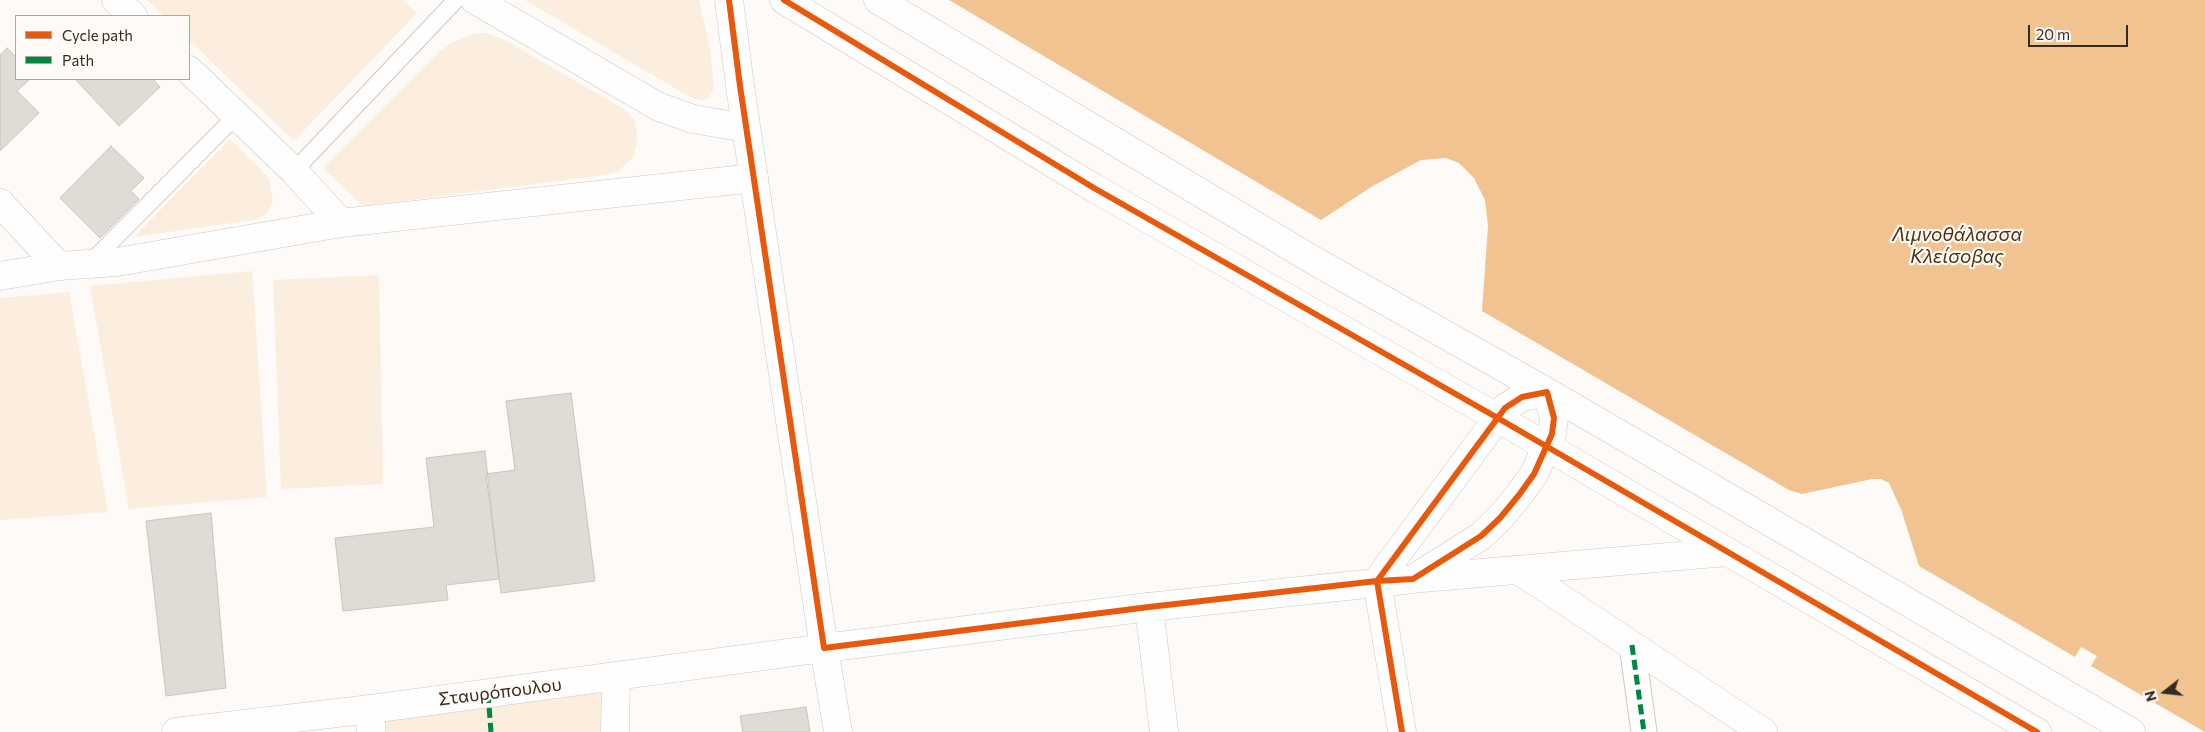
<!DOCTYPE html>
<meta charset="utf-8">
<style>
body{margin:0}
#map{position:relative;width:2205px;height:732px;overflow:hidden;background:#fdfaf7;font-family:Commissioner,sans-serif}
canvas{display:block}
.legend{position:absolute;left:15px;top:15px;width:175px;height:65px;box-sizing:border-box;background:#fffaf5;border:1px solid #aea7a1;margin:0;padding:6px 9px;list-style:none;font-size:15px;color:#342b22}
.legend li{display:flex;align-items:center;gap:10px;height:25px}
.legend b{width:25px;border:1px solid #aea7a1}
.north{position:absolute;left:2140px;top:667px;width:50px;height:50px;-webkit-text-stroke:4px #fffaf5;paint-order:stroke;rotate:254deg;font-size:14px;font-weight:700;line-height:20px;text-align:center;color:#342b22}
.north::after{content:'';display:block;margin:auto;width:18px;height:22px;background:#342b22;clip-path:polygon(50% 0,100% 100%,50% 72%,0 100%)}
.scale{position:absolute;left:2028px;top:25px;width:100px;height:22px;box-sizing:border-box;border:2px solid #342b22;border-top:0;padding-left:6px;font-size:15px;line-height:18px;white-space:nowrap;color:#342b22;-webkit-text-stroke:4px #fffaf5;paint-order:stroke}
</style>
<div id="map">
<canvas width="2205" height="732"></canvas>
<ul class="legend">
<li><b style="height:6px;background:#e8590c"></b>Cycle path</li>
<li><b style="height:6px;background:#00873e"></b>Path</li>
</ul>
<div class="north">N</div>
<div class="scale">20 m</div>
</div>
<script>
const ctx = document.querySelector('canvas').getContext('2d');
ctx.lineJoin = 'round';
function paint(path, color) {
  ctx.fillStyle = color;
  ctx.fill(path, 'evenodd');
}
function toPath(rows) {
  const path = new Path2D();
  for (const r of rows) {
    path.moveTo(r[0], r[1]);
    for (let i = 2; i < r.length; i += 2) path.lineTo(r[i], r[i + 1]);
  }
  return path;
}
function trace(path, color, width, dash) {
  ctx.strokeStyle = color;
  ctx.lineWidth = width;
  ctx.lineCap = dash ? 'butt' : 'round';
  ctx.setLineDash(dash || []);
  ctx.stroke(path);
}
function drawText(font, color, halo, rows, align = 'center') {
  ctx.font = font + ' Commissioner,sans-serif';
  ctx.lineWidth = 4.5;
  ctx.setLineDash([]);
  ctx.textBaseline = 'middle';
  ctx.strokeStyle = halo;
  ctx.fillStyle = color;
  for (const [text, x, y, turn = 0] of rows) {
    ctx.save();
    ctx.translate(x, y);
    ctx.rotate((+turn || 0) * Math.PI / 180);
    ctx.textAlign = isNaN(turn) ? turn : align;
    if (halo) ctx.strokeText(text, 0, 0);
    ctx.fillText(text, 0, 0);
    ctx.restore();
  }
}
const green = toPath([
 [147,0,403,0,417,13,294,141,189,40,189,16,164,16],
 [525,0,699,0,710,48,714,88,708,98,702,101,690,97],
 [476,33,485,33,503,39,624,109,634,119,637,133,637,142,633,158,617,172,606,175,363,206,323,168,440,51,451,43],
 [230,139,268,177,273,201,267,214,253,220,134,237],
 [252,271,267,497,129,509,90,286],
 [379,275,383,484,281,489,273,280],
 [69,292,108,512,0,520,0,298],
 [616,677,615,732,371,732,371,709]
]);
const water = toPath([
 [949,0,2205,0,2205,732,2091,666,2097,656,2081,647,2075,657,1919,566,1901,509,1889,483,1881,479,1872,479,1802,494,1789,490,1482,311,1488,226,1485,200,1474,178,1459,163,1446,158,1421,160,1371,187,1321,220]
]);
const building = toPath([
 [7,48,16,57,16,79,30,79,17,91,39,113,0,151,0,55,7,48],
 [75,79,153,79,160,87,119,126,75,79],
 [111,146,144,178,131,191,139,199,100,238,60,198,111,146],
 [571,393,595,581,501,593,486,474,515,470,506,401,571,393],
 [485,451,499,579,446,585,448,600,343,611,335,538,434,527,426,458,485,451],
 [211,513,226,688,166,696,146,521,211,513],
 [806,707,810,732,743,732,740,716,806,707]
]);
const service = toPath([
 [294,171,456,0],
 [91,262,236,116]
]);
const pedestrian = toPath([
 [1632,645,1644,732]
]);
const minor = toPath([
 [116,0,133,16],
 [475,0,659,107,693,119,746,128],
 [189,70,294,171,341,223],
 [0,203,59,266],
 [0,276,59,266,117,262,341,223,754,178],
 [1518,570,1763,732],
 [1377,581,1402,732],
 [1149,607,1164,732],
 [371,732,371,709],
 [615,732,616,677]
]);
const tertiary = toPath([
 [729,0,740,86,824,648,1149,607,1413,579,1481,536,1500,518,1519,495,1534,474,1552,434,1554,418,1547,392,1522,397,1505,408,1377,581],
 [784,0,1094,188,1496,417,2037,732],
 [878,0,1313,260,1547,392,2131,732],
 [1422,578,1727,552]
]);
const secondary = toPath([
 [176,732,371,709,824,648,838,732]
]);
const quiet = toPath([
 [1632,645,1644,732],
 [488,693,491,732]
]);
const cycleway = toPath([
 [729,0,740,86,824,648,1149,607,1377,581,1413,579,1481,536,1500,518,1519,495,1534,474,1552,434,1554,418,1547,392,1522,397,1505,408,1377,581,1402,732],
 [784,0,1094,188,1496,417,2037,732]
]);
const streetNames = [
 ["Σταυρόπουλου",500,692,-7]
];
const waterNames = [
 ["Λιμνοθάλασσα",1957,235],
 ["Κλείσοβας",1957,257]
];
paint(green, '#fceede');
paint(water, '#f0c390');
paint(building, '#e0dbd5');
trace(building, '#cac4be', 1);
trace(service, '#cdc7c1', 18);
trace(pedestrian, '#cdc7c1', 27);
trace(minor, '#cdc7c1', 29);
trace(tertiary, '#cdc7c1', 29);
trace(secondary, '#cdc7c1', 29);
trace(service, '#fffefe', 16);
trace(pedestrian, '#fffefe', 25);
trace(minor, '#fffefe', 28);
trace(tertiary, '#fffefe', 28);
trace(secondary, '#fffefe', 28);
trace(quiet, '#00873e', 5, [10, 5]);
trace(cycleway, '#e8590c', 6);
drawText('18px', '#342b22', '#fffaf5', streetNames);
drawText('italic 19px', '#4b3112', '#fffaf5', waterNames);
</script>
